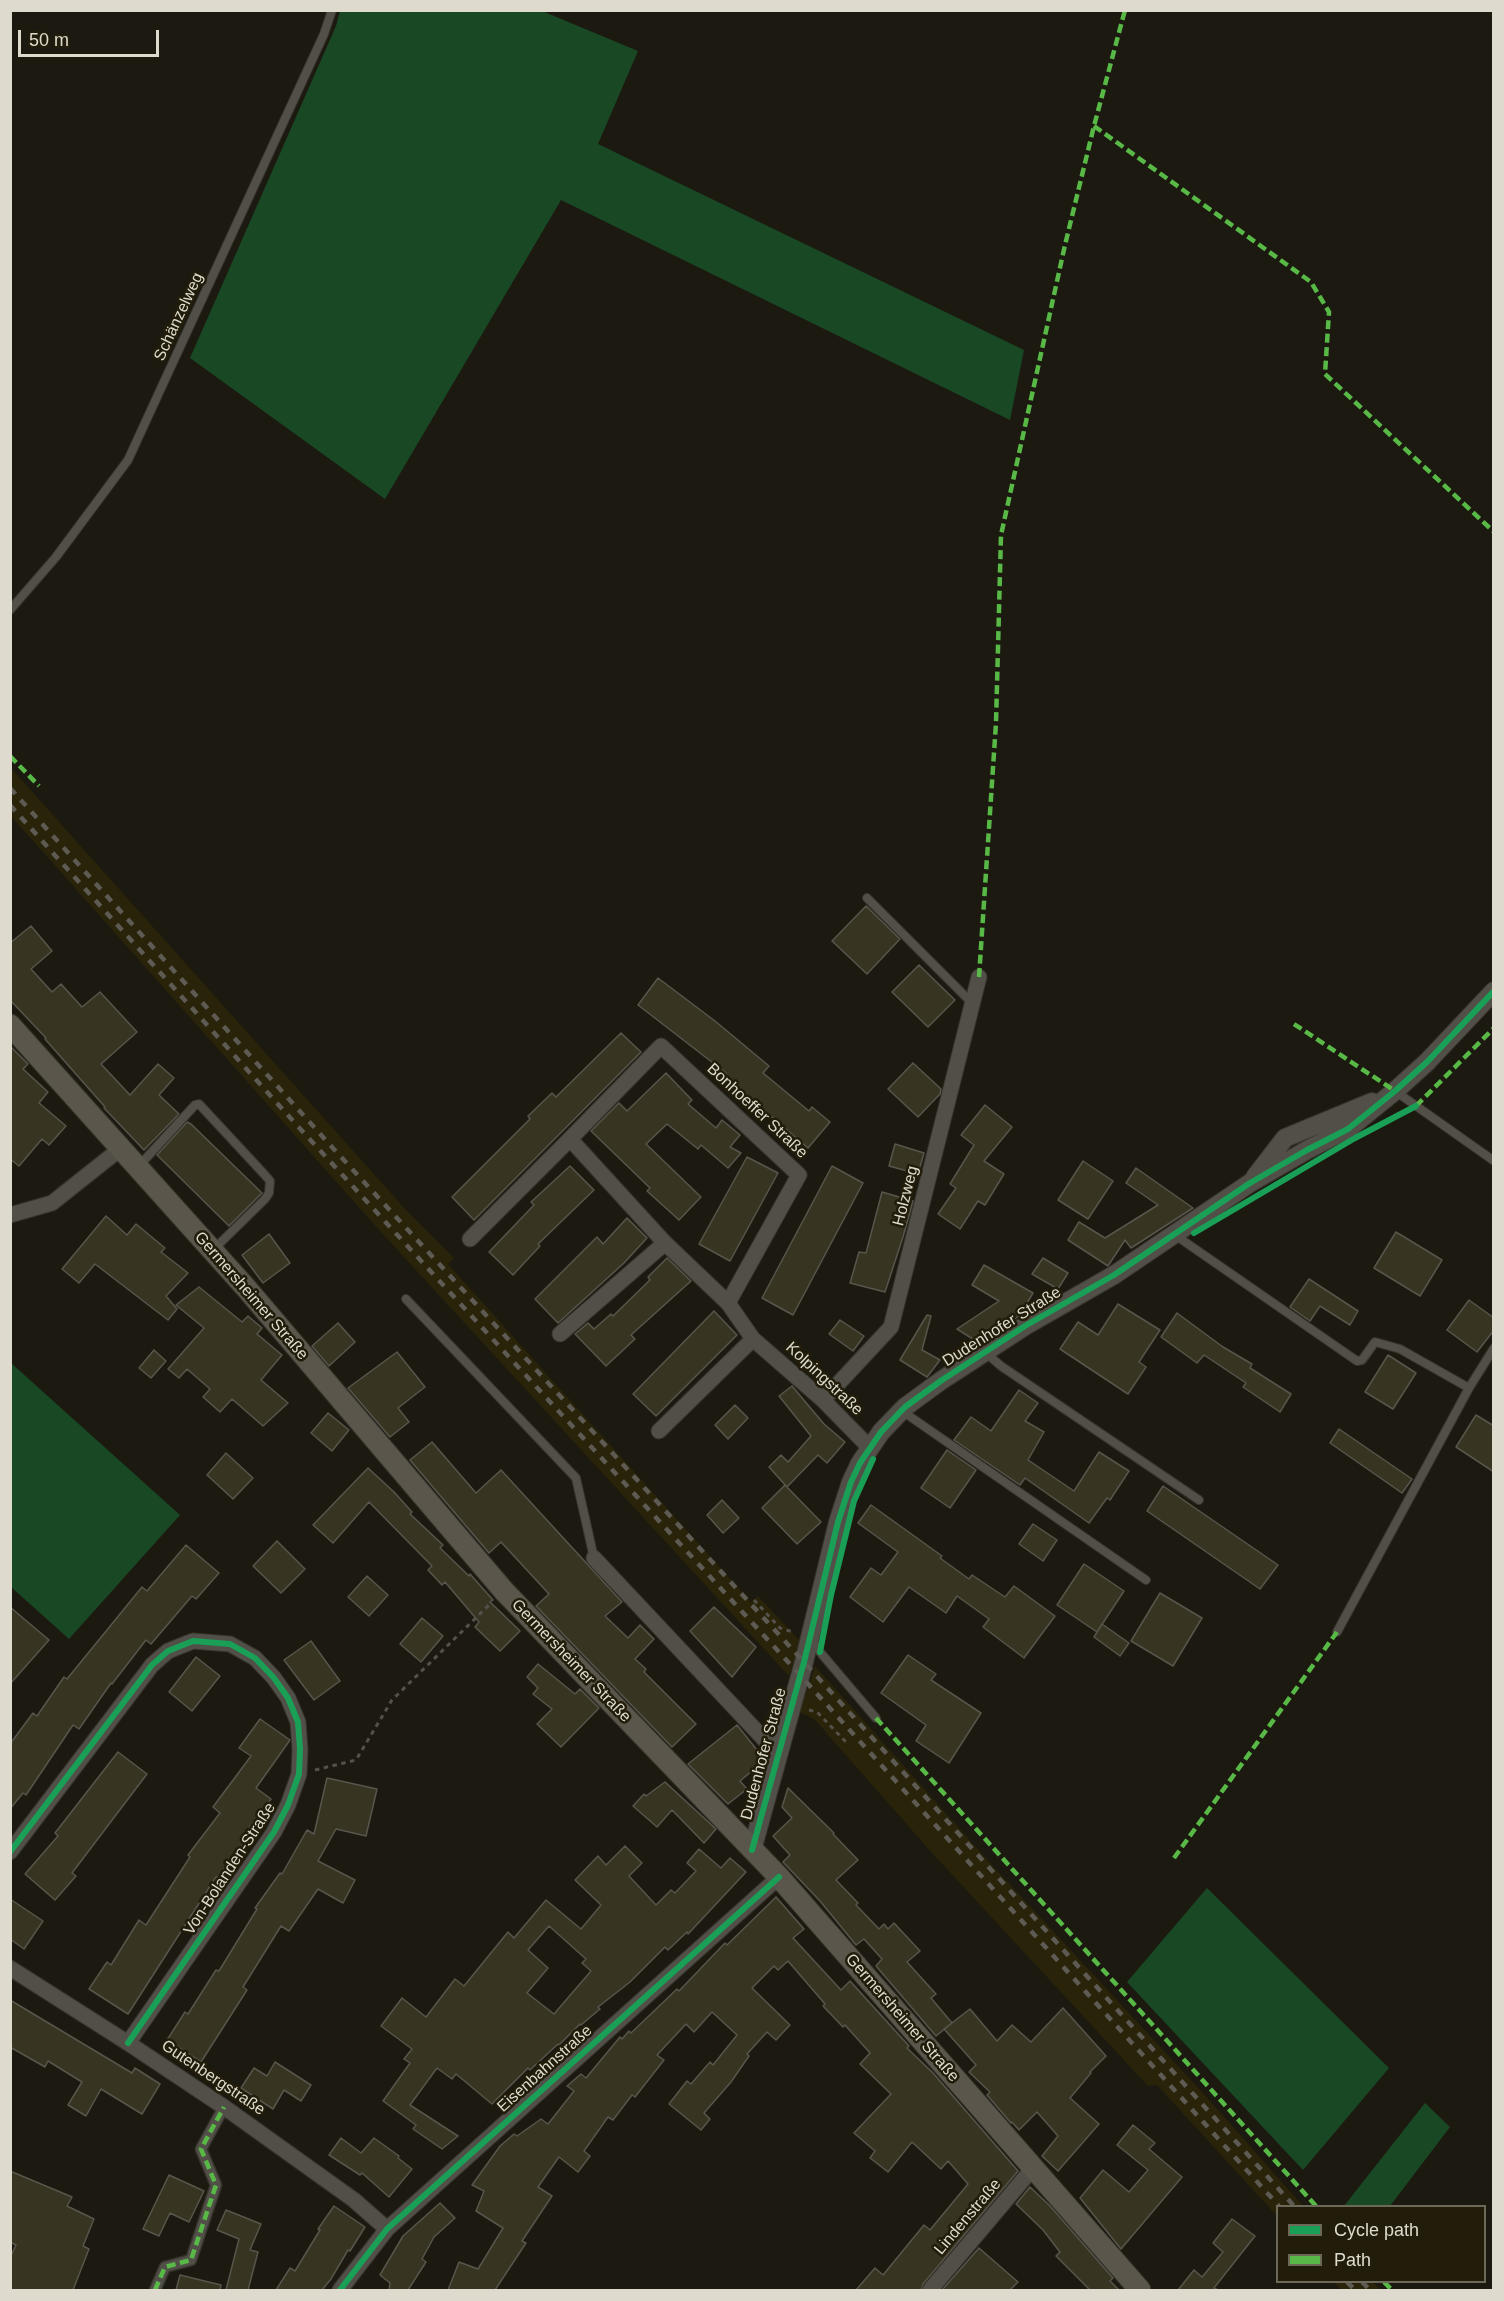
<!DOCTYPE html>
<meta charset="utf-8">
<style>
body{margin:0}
#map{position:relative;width:1504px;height:2301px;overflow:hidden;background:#1c1a10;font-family:Helvetica,sans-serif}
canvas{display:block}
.frame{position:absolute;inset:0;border:12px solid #dedbce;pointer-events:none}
.legend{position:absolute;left:1276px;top:2205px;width:210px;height:78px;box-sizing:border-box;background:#221d0a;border:2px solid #6d6958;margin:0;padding:8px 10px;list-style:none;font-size:18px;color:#dedbce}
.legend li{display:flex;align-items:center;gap:12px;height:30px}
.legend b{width:30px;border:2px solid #6d6958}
.scale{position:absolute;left:18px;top:30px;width:141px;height:27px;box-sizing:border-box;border:3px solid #dedbce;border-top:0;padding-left:8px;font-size:18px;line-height:21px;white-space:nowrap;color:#dedbce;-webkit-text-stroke:4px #221d0a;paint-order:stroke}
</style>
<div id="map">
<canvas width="1504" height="2301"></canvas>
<div class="frame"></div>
<ul class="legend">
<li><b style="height:8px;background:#1a9f57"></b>Cycle path</li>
<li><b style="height:8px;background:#58b947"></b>Path</li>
</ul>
<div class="scale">50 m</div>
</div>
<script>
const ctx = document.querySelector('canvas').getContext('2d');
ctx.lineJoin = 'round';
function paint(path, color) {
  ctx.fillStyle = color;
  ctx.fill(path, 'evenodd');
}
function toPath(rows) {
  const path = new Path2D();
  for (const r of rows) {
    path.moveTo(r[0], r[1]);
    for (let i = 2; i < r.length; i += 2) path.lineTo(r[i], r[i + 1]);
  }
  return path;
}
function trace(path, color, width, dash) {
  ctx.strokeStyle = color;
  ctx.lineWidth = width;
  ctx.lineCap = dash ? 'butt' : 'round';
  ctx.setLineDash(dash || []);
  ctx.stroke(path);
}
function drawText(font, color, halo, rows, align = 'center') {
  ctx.font = font + ' Helvetica,sans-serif';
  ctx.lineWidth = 5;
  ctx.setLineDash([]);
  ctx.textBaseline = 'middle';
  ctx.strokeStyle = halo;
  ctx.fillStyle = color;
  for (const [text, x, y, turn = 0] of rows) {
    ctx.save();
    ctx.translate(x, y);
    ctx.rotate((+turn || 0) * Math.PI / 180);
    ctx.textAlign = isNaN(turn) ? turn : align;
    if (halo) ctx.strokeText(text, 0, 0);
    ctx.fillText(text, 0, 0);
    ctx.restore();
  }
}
const built = toPath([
 [10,767,406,1210,454,1258,448,1264,751,1602,758,1596,800,1641,789,1676,381,1232,11,816],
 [815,1666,991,1864,1203,2093,1303,2206,1278,2206,1277,2216,1157,2085,1148,2086,933,1854,815,1720,800,1712],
 [1334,2282,1372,2282,1381,2290,1342,2290]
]);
const green = toPath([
 [340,11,542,11,638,51,598,144,1024,350,1010,420,561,200,385,499,190,358,336,26],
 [11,1363,180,1515,69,1639,11,1587],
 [1207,1888,1389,2068,1303,2170,1127,1982],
 [1425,2103,1450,2127,1390,2206,1344,2206]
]);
const building = toPath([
 [866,906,900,939,867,974,832,941,866,906],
 [31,926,52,951,31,969,52,992,61,984,82,1007,100,992,137,1032,101,1064,130,1095,158,1064,174,1078,159,1095,179,1114,144,1150,104,1108,105,1107,45,1039,46,1038,10,1000,10,943,31,926],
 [919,965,955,1000,928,1027,892,992,919,965],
 [658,978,715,1021,769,1066,763,1073,809,1111,812,1107,830,1122,808,1148,724,1076,726,1073,638,1005,658,978],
 [621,1033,641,1052,474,1220,452,1197,530,1119,528,1116,552,1093,556,1097,621,1033],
 [10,1046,28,1064,23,1069,48,1092,39,1103,66,1126,49,1145,42,1139,19,1166,10,1159,10,1046],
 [913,1063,941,1089,940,1094,918,1117,888,1089,913,1063],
 [666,1073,692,1100,688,1104,716,1128,722,1120,740,1135,730,1147,741,1153,728,1168,701,1145,698,1149,667,1124,646,1144,701,1197,679,1220,647,1191,650,1188,591,1131,619,1103,627,1111,666,1073],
 [985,1105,1012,1127,984,1161,1004,1174,985,1205,978,1201,960,1229,938,1214,956,1188,950,1184,974,1145,961,1135,985,1105],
 [187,1122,191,1124,262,1193,229,1226,157,1155,187,1122],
 [895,1144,924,1153,918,1174,889,1166,895,1144],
 [747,1157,778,1173,730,1261,699,1244,747,1157],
 [1083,1161,1113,1181,1088,1219,1058,1200,1083,1161],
 [570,1166,594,1190,538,1244,540,1246,513,1275,489,1252,534,1205,531,1202,570,1166],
 [832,1166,863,1183,793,1315,762,1298,832,1166],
 [1136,1168,1193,1208,1131,1248,1125,1240,1108,1266,1068,1240,1079,1222,1105,1238,1158,1205,1126,1183,1136,1168],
 [882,1192,913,1201,903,1237,885,1292,850,1283,859,1252,866,1253,882,1192],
 [106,1216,127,1235,136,1224,165,1248,161,1252,188,1273,166,1296,177,1309,168,1320,95,1264,79,1283,62,1269,106,1216],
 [627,1218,647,1238,624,1263,558,1323,535,1299,597,1237,603,1244,627,1218],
 [1396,1232,1442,1260,1420,1296,1374,1268,1396,1232],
 [269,1234,290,1263,263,1283,242,1255,269,1234],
 [667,1258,691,1281,631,1335,635,1339,606,1366,575,1334,588,1323,594,1329,611,1314,613,1316,650,1280,648,1277,667,1258],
 [1043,1258,1068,1273,1058,1289,1032,1274,1043,1258],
 [984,1265,1033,1293,1019,1316,979,1343,957,1329,999,1301,972,1285,984,1265],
 [1309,1279,1358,1311,1350,1325,1320,1306,1310,1321,1290,1307,1309,1279],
 [199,1287,242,1322,248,1316,262,1328,257,1334,282,1355,261,1380,288,1403,263,1426,232,1399,220,1412,203,1397,210,1389,187,1369,179,1378,168,1369,204,1328,176,1305,199,1287],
 [1469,1300,1494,1318,1494,1330,1477,1352,1447,1330,1469,1300],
 [1118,1304,1160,1330,1139,1362,1146,1367,1128,1394,1060,1349,1078,1322,1098,1335,1118,1304],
 [714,1311,737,1335,656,1416,633,1394,714,1311],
 [1177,1313,1223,1347,1252,1364,1250,1368,1291,1394,1280,1412,1243,1387,1246,1383,1204,1355,1197,1363,1161,1337,1177,1313],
 [927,1315,931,1316,922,1350,940,1360,927,1377,900,1360,927,1315],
 [840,1320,864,1336,853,1351,829,1334,840,1320],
 [338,1323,355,1342,329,1366,312,1346,338,1323],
 [154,1350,166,1361,151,1378,139,1368,154,1350],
 [397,1352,425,1387,398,1408,409,1422,390,1437,348,1388,397,1352],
 [1388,1355,1416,1373,1393,1409,1365,1392,1388,1355],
 [792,1386,824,1424,845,1442,827,1463,818,1455,787,1487,769,1467,781,1455,788,1462,811,1436,779,1396,792,1386],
 [1019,1390,1038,1403,1025,1421,1044,1432,1028,1460,1074,1491,1099,1452,1129,1471,1110,1500,1107,1498,1089,1523,1025,1478,1020,1485,954,1440,971,1417,991,1431,1019,1390],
 [735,1405,748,1418,728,1439,715,1425,735,1405],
 [328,1413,349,1430,332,1451,311,1433,328,1413],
 [1476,1415,1494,1426,1494,1472,1456,1447,1476,1415],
 [1339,1429,1412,1479,1402,1493,1330,1443,1339,1429],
 [432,1442,476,1493,501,1470,622,1602,605,1616,628,1638,640,1625,654,1639,635,1659,646,1669,644,1672,696,1724,672,1747,536,1606,549,1594,501,1542,489,1553,410,1460,432,1442],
 [947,1450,976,1470,950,1508,921,1488,947,1450],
 [226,1453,253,1478,233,1499,207,1475,226,1453],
 [368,1468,394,1492,412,1512,410,1514,443,1545,440,1548,469,1576,470,1574,493,1600,490,1602,520,1631,500,1651,475,1627,479,1622,445,1582,442,1585,428,1570,432,1566,369,1502,333,1543,313,1525,368,1468],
 [785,1485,821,1522,797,1544,762,1508,785,1485],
 [1163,1486,1278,1565,1260,1589,1147,1511,1163,1486],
 [722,1500,739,1518,723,1533,707,1515,722,1500],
 [871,1505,942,1556,940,1558,969,1579,972,1575,1005,1597,1014,1586,1055,1616,1024,1658,983,1627,989,1619,957,1596,946,1613,909,1587,883,1622,850,1597,871,1568,881,1575,898,1552,858,1523,871,1505],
 [1033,1524,1057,1540,1043,1561,1019,1544,1033,1524],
 [277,1541,305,1569,281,1593,253,1566,277,1541],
 [186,1545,219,1573,196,1599,192,1596,151,1644,146,1640,112,1684,111,1683,79,1729,73,1725,26,1795,23,1793,10,1809,10,1744,33,1713,37,1716,64,1677,67,1679,142,1587,147,1591,186,1545],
 [1084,1564,1124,1591,1097,1632,1057,1605,1084,1564],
 [367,1576,388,1595,369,1616,348,1597,367,1576],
 [1160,1593,1202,1618,1173,1666,1131,1641,1160,1593],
 [10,1607,49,1640,10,1684,10,1607],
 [714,1607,756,1647,732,1677,690,1631,714,1607],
 [422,1618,443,1636,421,1662,400,1644,422,1618],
 [1102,1624,1129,1643,1120,1656,1094,1637,1102,1624],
 [311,1641,340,1681,314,1700,284,1660,311,1641],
 [908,1655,936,1674,931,1680,981,1713,949,1763,916,1741,926,1725,881,1693,908,1655],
 [196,1657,220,1676,192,1711,169,1692,196,1657],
 [538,1664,575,1694,580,1689,599,1708,561,1747,537,1724,552,1709,533,1694,538,1688,527,1677,538,1664],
 [260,1719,290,1740,256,1788,271,1799,241,1839,245,1842,217,1878,216,1877,128,2014,89,1989,107,1962,111,1965,139,1920,146,1925,190,1857,188,1855,220,1813,213,1807,251,1756,239,1748,260,1719],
 [737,1725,765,1760,740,1781,747,1789,728,1804,688,1764,737,1725],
 [118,1752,147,1774,72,1873,76,1876,55,1900,25,1874,58,1836,55,1833,118,1752],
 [327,1778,377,1789,366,1836,336,1829,318,1861,355,1880,343,1903,318,1889,289,1931,281,1926,243,1987,247,1990,201,2062,167,2040,185,2012,188,2014,216,1970,219,1971,257,1909,255,1908,280,1873,282,1874,307,1830,314,1834,327,1778],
 [665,1782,716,1829,704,1843,672,1810,657,1827,633,1806,644,1794,646,1796,665,1782],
 [788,1788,834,1833,833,1834,858,1860,836,1880,858,1903,856,1905,879,1929,884,1924,888,1929,894,1923,920,1951,907,1962,936,1994,931,1998,952,2023,936,2036,876,1966,882,1959,864,1939,856,1945,820,1901,783,1862,790,1855,773,1836,792,1818,782,1807,788,1788],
 [625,1846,642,1863,629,1876,656,1905,671,1890,675,1893,696,1871,687,1863,699,1849,721,1868,730,1858,746,1872,688,1934,687,1932,668,1950,665,1947,630,1982,598,2007,600,2009,581,2025,580,2024,559,2045,558,2044,530,2070,528,2068,492,2104,456,2074,452,2079,437,2068,410,2105,458,2136,442,2149,413,2129,416,2125,383,2101,410,2063,404,2059,412,2049,381,2026,402,1998,426,2017,455,1979,464,1986,508,1932,514,1938,546,1900,581,1929,601,1905,575,1880,598,1856,606,1865,625,1846],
 [549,1926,586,1959,582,1963,591,1971,554,2014,527,1993,548,1968,528,1950,549,1926],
 [776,1897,804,1929,793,1938,841,1990,850,1981,909,2046,907,2048,933,2073,1018,2171,923,2284,921,2290,856,2290,875,2268,883,2275,924,2225,930,2230,968,2184,948,2161,941,2169,912,2142,888,2172,870,2158,875,2151,854,2133,891,2094,860,2064,870,2053,845,2025,843,2027,823,2006,825,2004,788,1961,778,1970,774,1966,752,1988,790,2025,776,2040,767,2032,747,2054,749,2056,731,2082,704,2113,710,2119,701,2130,669,2104,687,2081,691,2084,710,2062,713,2065,737,2035,712,2012,694,2032,686,2024,657,2055,664,2060,635,2097,632,2095,613,2120,608,2117,584,2151,590,2156,578,2172,559,2157,538,2187,552,2196,522,2241,526,2243,495,2290,448,2290,459,2262,478,2269,503,2228,476,2211,484,2191,472,2185,500,2146,514,2134,517,2136,541,2119,548,2124,574,2091,567,2086,581,2074,586,2078,620,2037,622,2039,629,2031,631,2033,677,1989,679,1991,725,1943,727,1945,776,1897],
 [10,1899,43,1921,24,1949,10,1939,10,1899],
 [10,2000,132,2073,135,2068,160,2084,142,2114,101,2089,86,2116,68,2105,82,2082,48,2061,45,2067,10,2047,10,2000],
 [1063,2008,1106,2056,1090,2072,1091,2073,1070,2098,1099,2124,1058,2171,1042,2156,1058,2136,1037,2112,1019,2130,1012,2122,1011,2123,987,2095,990,2092,969,2072,976,2065,944,2029,970,2009,997,2041,1012,2025,1031,2042,1063,2008],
 [275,2062,311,2085,301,2101,284,2090,273,2109,241,2088,254,2068,267,2076,275,2062],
 [1133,2125,1155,2143,1149,2149,1182,2177,1121,2249,1080,2198,1103,2170,1129,2192,1148,2170,1117,2145,1133,2125],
 [341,2138,361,2153,374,2138,399,2156,398,2158,412,2169,389,2197,362,2173,360,2175,329,2155,341,2138],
 [10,2171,72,2197,67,2206,94,2219,83,2246,89,2249,73,2290,10,2290,10,2258,16,2245,10,2242,10,2171],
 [169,2175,204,2191,189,2222,170,2213,159,2236,143,2229,169,2175],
 [1030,2187,1050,2206,1113,2278,1110,2281,1119,2290,1090,2290,1056,2256,1060,2252,1043,2230,1016,2204,1030,2187],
 [440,2203,455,2218,434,2237,422,2259,426,2262,408,2290,389,2290,390,2283,380,2275,403,2236,440,2203],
 [334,2206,365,2227,350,2251,348,2250,331,2279,322,2290,276,2290,290,2268,295,2271,320,2230,318,2229,334,2206],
 [226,2210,261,2224,250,2250,258,2252,248,2290,226,2290,239,2239,217,2230,226,2210],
 [1232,2219,1255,2236,1214,2288,1218,2290,1178,2290,1194,2270,1202,2277,1223,2252,1213,2243,1232,2219],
 [979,2248,1018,2282,1010,2290,942,2290,979,2248],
 [180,2275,221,2285,220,2290,176,2290,180,2275]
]);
const path = toPath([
 [754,1600,780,1628,793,1632],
 [809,1710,817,1712,846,1742],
 [315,1770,356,1760,392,1700,489,1605]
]);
const service = toPath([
 [10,610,56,557,128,460,324,34,332,10],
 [867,898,972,1003],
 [1395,1091,1494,1161],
 [138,1167,195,1105,199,1104,264,1174,270,1181,269,1193,265,1199,213,1250],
 [1175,1235,1357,1361,1362,1360,1375,1342,1400,1349,1469,1388],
 [406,1299,576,1478,594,1558],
 [986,1353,1001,1366,1199,1500],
 [902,1411,1146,1580],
 [1337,1632,1469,1388,1494,1348],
 [813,1640,820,1652,876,1718]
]);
const pedestrian = toPath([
 [155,2290,165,2267,191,2260,216,2185,201,2149,224,2107]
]);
const minor = toPath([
 [570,1139,661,1046,799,1175,728,1303],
 [10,1215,52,1203,120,1149],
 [470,1239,570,1139,665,1243,728,1303,753,1339,823,1400,869,1447],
 [560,1334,665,1243],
 [823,1400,891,1327,979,977],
 [659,1431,753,1339],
 [594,1558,778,1754],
 [10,1852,152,1665,168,1651,193,1641,230,1644,255,1658,274,1678,288,1698,298,1722,300,1749,299,1774,288,1805,274,1832,128,2043],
 [10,1968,128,2043,224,2107,354,2200,387,2229],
 [340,2290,387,2229,779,1877],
 [930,2290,1033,2168]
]);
const tertiary = toPath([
 [1255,1177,1285,1138,1372,1102],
 [752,1850,804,1662,838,1522,851,1482,860,1463,881,1432,905,1407,942,1380,1025,1326,1114,1275,1250,1183,1307,1150,1348,1129,1395,1091,1427,1062,1494,991]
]);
const secondary = toPath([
 [10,1025,247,1289,504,1591,779,1877,1140,2290]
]);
const rail = toPath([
 [10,788,331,1146,804,1662,1294,2206],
 [10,805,294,1122,800,1675,1279,2206],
 [1347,2282,1355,2290],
 [1362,2282,1370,2290]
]);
const quiet = toPath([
 [1094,126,1311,282,1329,312,1325,374,1494,532],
 [10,756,39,786],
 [979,977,996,723,1001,535,1065,245,1094,126,1125,10],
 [1294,1024,1395,1091],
 [1416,1106,1494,1028],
 [876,1718,1316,2206],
 [1174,1858,1337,1632],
 [1384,2282,1392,2290],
 [155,2290,165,2267,191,2260,216,2185,201,2149,224,2107]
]);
const cycleway = toPath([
 [1194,1233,1355,1138,1416,1106],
 [820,1652,831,1595,854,1501,873,1459],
 [752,1850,804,1662,838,1522,851,1482,860,1463,881,1432,905,1407,942,1380,1025,1326,1114,1275,1250,1183,1307,1150,1348,1129,1395,1091,1427,1062,1494,991],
 [10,1852,152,1665,168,1651,193,1641,230,1644,255,1658,274,1678,288,1698,298,1722,300,1749,299,1774,288,1805,274,1832,128,2043],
 [340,2290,387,2229,779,1877]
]);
const streetNames = [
 ["Schänzelweg",179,317,-65],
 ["Bonhoeffer Straße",757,1111,43],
 ["Holzweg",906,1196,-76],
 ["Germersheimer Straße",251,1296,49],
 ["Dudenhofer Straße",1002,1327,-32],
 ["Kolpingstraße",824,1379,43],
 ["Germersheimer Straße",571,1661,46],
 ["Dudenhofer Straße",764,1754,-75],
 ["Von-Bolanden-Straße",230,1869,-57],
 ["Germersheimer Straße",902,2018,49],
 ["Eisenbahnstraße",545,2069,-42],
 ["Gutenbergstraße",213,2078,34],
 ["Lindenstraße",968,2217,-50]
];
paint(built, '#292309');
paint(green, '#194825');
paint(building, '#383422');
trace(building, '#58554c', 1.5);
trace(service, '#36342c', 10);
trace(pedestrian, '#36342c', 13);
trace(minor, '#36342c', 17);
trace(tertiary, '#36342c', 20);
trace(secondary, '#36342c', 23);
trace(path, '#53514a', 3, [4.5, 4.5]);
trace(service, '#514f47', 8);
trace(pedestrian, '#514f47', 10);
trace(minor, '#514f47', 15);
trace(tertiary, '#514f47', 18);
trace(secondary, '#5a564c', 21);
trace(rail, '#5d5b54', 4.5, [8, 8]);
trace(quiet, '#58b947', 4.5, [9, 4.5]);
trace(cycleway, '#1a9f57', 6);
drawText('16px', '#dedbce', '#221d0a', streetNames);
</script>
